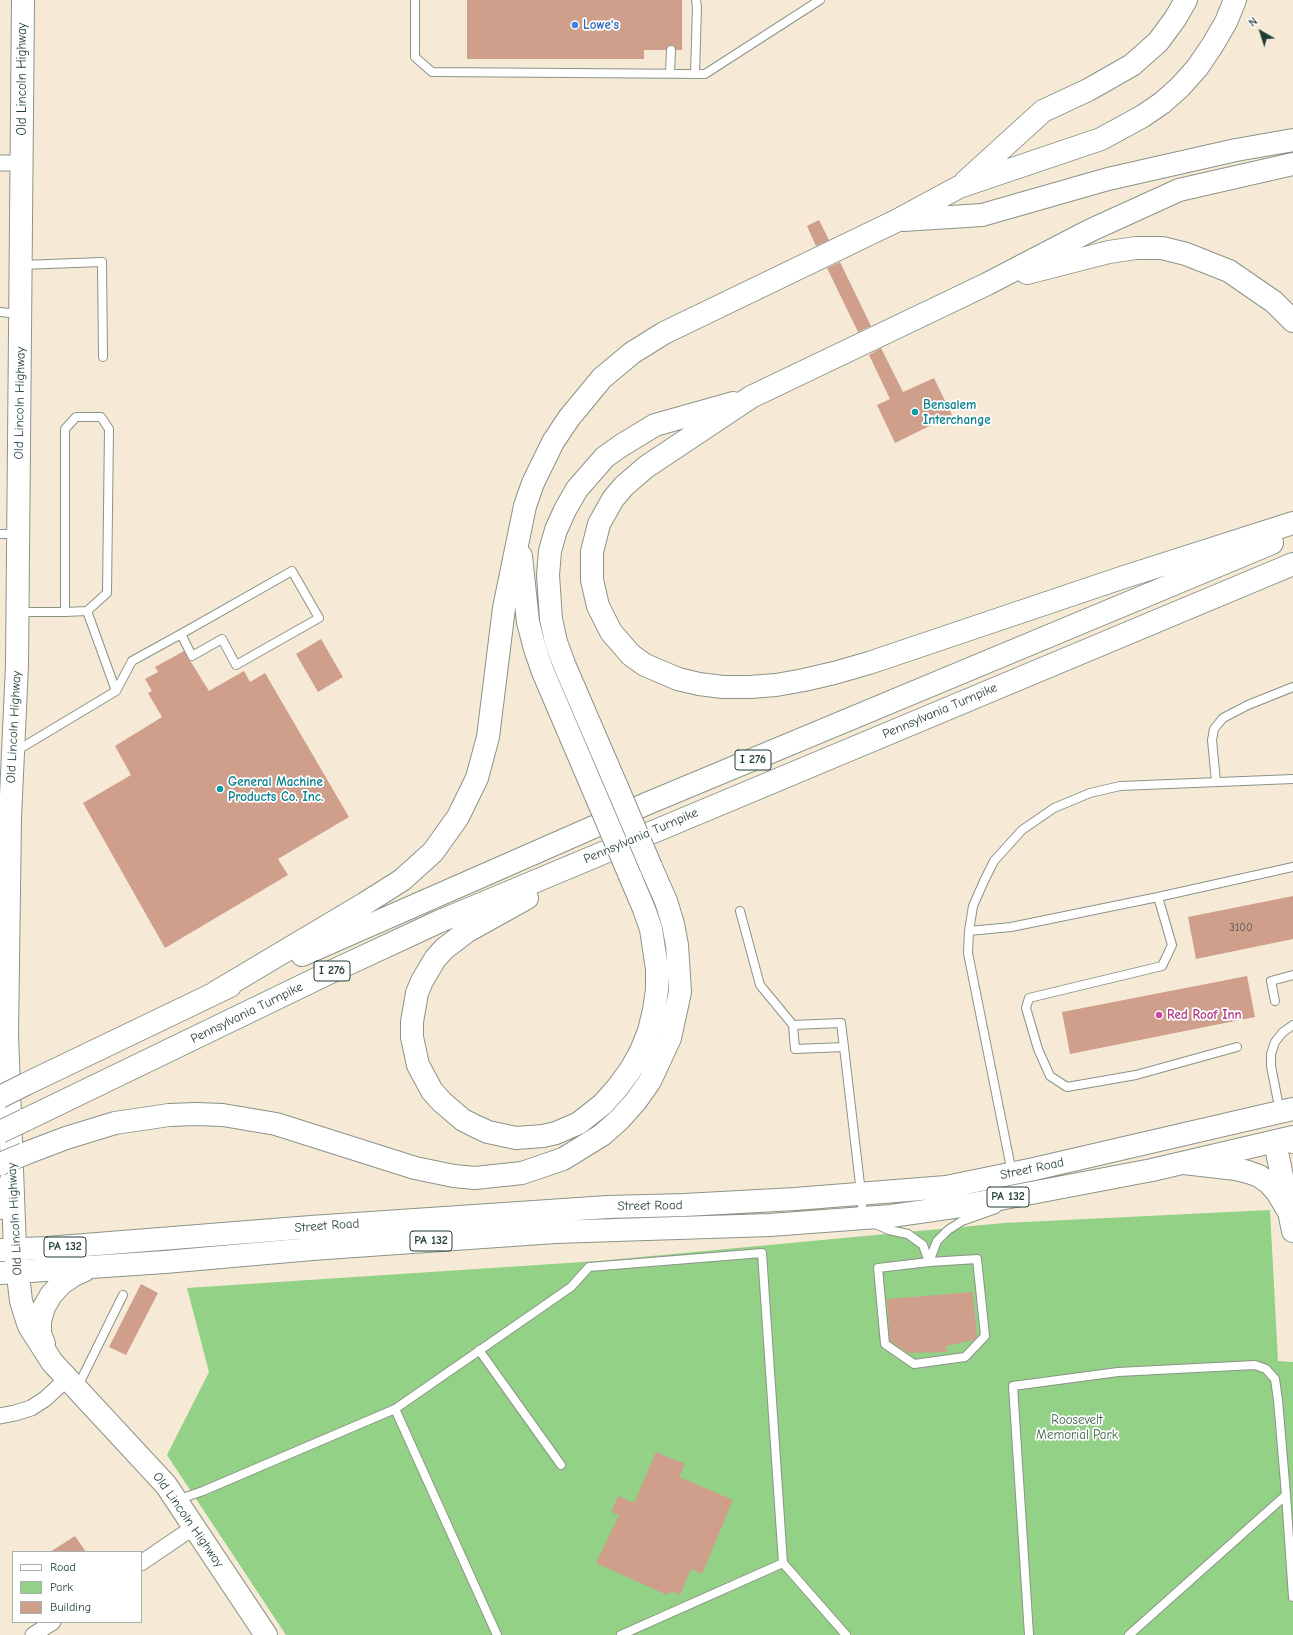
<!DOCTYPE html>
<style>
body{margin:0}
#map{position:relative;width:1293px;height:1635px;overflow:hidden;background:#f6ead7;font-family:"Comic Neue",sans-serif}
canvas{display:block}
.legend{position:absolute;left:12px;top:1551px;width:130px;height:72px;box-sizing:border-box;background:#fff;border:1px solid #a5b1ae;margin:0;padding:5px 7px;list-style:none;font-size:12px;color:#1f3d34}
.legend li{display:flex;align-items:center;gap:8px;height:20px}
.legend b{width:20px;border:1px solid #a5b1ae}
.north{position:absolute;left:1241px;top:12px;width:40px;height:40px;-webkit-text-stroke:3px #fff;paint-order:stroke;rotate:321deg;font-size:11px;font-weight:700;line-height:16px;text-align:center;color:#1f3d34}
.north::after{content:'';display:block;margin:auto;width:14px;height:18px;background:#1f3d34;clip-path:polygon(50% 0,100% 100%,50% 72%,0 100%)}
</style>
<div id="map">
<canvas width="1293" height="1635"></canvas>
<ul class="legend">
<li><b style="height:5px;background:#fff"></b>Road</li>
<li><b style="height:11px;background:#93d186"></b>Park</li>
<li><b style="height:11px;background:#cf9f8c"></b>Building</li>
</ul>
<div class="north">N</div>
</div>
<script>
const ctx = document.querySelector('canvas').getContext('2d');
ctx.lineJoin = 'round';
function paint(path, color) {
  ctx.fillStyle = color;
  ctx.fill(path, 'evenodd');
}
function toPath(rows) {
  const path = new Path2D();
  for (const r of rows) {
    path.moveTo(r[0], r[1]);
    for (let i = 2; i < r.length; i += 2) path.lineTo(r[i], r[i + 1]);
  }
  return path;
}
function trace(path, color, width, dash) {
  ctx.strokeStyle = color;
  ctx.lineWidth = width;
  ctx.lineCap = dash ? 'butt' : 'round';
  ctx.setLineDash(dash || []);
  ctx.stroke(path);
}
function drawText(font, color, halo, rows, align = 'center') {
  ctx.font = font + ' "Comic Neue",sans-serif';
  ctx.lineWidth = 3.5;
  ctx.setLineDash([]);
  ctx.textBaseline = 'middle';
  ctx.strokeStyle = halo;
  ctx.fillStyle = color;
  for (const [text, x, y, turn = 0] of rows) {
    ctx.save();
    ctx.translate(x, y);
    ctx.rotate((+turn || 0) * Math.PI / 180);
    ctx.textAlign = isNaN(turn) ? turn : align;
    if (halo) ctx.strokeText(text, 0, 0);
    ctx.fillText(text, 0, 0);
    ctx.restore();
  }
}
const green = toPath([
 [1270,1210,1278,1361,1293,1362,1293,1635,286,1635,167,1455,209,1372,187,1288,598,1261,1004,1223]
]);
const building = toPath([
 [467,0,682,0,682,50,676,50,674,46,671,45,667,47,666,50,644,50,644,59,467,59],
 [819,220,829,240,816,246,807,226],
 [840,262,871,326,858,332,827,268],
 [881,348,903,392,934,378,952,415,895,443,877,405,890,399,869,355],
 [321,639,343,677,318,692,296,654],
 [184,651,209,691,244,671,250,682,265,673,349,817,278,859,288,875,165,948,83,803,131,775,115,746,162,717,148,693,152,691,145,679,158,672,155,667],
 [1293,896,1293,939,1196,959,1188,917],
 [1247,976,1255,1017,1070,1054,1062,1012],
 [141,1284,158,1293,126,1355,109,1347],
 [973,1292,977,1337,974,1340,946,1346,947,1352,908,1353,890,1341,887,1299],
 [656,1452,685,1464,679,1477,733,1500,702,1574,691,1569,680,1595,672,1591,667,1595,596,1563,619,1515,611,1512,618,1496,634,1503],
 [75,1536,86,1552,50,1552]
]);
const lane = toPath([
 [415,0,415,57,432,72,705,74,820,0],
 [670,73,671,50],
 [695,74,697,7,696,0],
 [22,265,102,262,103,357],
 [0,312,20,314],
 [0,534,17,534],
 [87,611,116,691],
 [18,612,65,612,87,611,107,593,109,429,101,417,76,417,65,429,65,612],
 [16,751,116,691,132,661,181,634,292,571,319,618,236,665,222,639,192,656,181,634],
 [1216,782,1212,740,1214,729,1218,724,1223,718,1248,705,1293,687],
 [1158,897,1172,945,1162,966,1029,998,1026,1008,1038,1049,1050,1076,1067,1087,1136,1075,1237,1047],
 [740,911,760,985,793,1025],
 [969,931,1011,927,1158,897,1293,867],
 [1275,1001,1271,981,1293,975],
 [844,1047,795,1049,793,1025,841,1023,844,1047,861,1193,863,1216],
 [1280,1112,1271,1066,1271,1054,1275,1042,1283,1032,1293,1025],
 [1012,1173,968,953,969,931,973,906,984,881,994,861,1022,830,1054,808,1090,793,1120,786,1293,779],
 [875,1224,889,1230,908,1234,923,1245,929,1262],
 [977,1259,985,1336,965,1357,914,1364,885,1344,878,1268,929,1262,977,1259],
 [929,1262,937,1241,948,1230,962,1221,996,1209],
 [479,1350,561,1465],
 [78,1386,123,1295],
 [395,1409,497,1635],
 [177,1500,203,1491,395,1409,571,1287,589,1267,762,1253,783,1563],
 [621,1635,783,1563,846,1635],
 [1029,1635,1013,1386,1118,1372,1255,1365,1266,1369,1275,1379,1278,1400,1286,1495,1293,1597],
 [1129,1635,1286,1495]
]);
const street = toPath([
 [0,163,22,163],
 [0,1416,15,1413,31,1408,45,1399,57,1388,66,1378],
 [141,1563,194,1527],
 [33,1635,53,1622]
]);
const secondary = toPath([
 [15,1249,7,1035,10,818,17,665,23,0]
]);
const primary = toPath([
 [0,1208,5,1200,12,1177],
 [0,1250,47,1248,311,1227,608,1207,684,1205,795,1199,946,1187,1034,1169,1293,1109],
 [16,1258,21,1301,25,1314,29,1326,52,1362,166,1485,266,1635],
 [0,1273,165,1262,312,1249,555,1232,770,1225,891,1216,968,1205,1152,1170,1293,1137],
 [44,1344,40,1333,40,1321,44,1307,51,1295,61,1284,74,1275,85,1270]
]);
const highway = toPath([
 [1293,164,1179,190,1089,231,987,284,751,397,646,467,624,486,613,499,599,524,592,552,592,580,598,606,611,632,631,655,645,665,678,679,699,684,723,687,750,687,776,685,804,680,834,673,869,663,1121,578,1293,523],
 [965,182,1043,111,1088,90,1132,65,1158,42,1175,19,1186,0],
 [903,220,982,215,1108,179,1236,150,1293,140],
 [1027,273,1109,252,1136,248,1162,248,1186,254,1229,271,1274,302,1293,321],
 [521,556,528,622,535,649,543,672,596,796],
 [617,787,564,664,556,642,551,619,548,575,550,551,556,530,565,510,577,489,605,457,622,445,655,425,733,403],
 [527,898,466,932,444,949,435,959,422,981,417,993,412,1022,412,1037,418,1065,432,1091,442,1102,463,1120,475,1126,488,1132,516,1138,543,1136,556,1133,579,1123,603,1104,618,1087,631,1069,641,1051,649,1031,654,1010,657,990,657,969,651,929,644,909,630,876],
 [302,955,646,804,1272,543],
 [216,992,364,904,402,880,433,852,458,817,477,778,488,737,504,608,525,506,533,483,553,442,569,418,602,378,632,353,664,333,896,221,959,187,1101,139,1143,116,1162,103,1180,87,1197,68,1212,46,1226,22,1235,0],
 [26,1084,230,986],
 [25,1120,337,969,438,922,1293,564],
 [1292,1138,1293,1142],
 [1275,1142,1293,1231],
 [24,1154,66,1138,115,1123,169,1115,196,1114,223,1115,276,1124,415,1168,454,1176,475,1178,522,1173,563,1159,602,1135,619,1120,636,1101,650,1081,670,1038,680,992,677,945,673,924,666,901,651,867],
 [1184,1163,1236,1169,1248,1172,1259,1176,1269,1183,1277,1192,1289,1212]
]);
const highwayBridge = toPath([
 [617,787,651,867],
 [596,796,630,876],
 [0,1097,26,1084],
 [0,1132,25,1120],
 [0,1164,24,1154]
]);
const markers = [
 [575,25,4,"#3f7fe0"],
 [915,412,4,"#0f9aa8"],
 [220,789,4,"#0f9aa8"],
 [1159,1015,4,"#d1479c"]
];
const numberNames = [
 ["3100",1241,928]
];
const shields = [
 [753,760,36],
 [332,971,36],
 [1008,1197,42],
 [431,1241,42],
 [65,1247,42]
];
const shieldNames = [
 ["I 276",753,760],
 ["I 276",332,971],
 ["PA 132",1008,1197],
 ["PA 132",431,1241],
 ["PA 132",65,1247]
];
const shopNames = [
 ["Lowe's",583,25]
];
const streetNames = [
 ["Old Lincoln Highway",22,79,-90],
 ["Old Lincoln Highway",20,403,-89],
 ["Pennsylvania Turnpike",940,711,-23],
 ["Old Lincoln Highway",14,727,-87],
 ["Pennsylvania Turnpike",641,836,-23],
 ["Pennsylvania Turnpike",247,1013,-26],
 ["Street Road",1032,1169,-12],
 ["Street Road",650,1206,-1],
 ["Old Lincoln Highway",15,1219,-93],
 ["Street Road",327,1226,-4],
 ["Old Lincoln Highway",188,1520,55]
];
const cultureNames = [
 ["Bensalem",923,405],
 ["Interchange",923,420],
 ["General Machine",228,782],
 ["Products Co. Inc.",228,797]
];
const hotelNames = [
 ["Red Roof Inn",1167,1015]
];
const parkNames = [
 ["Roosevelt",1077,1420],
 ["Memorial Park",1077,1435]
];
paint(green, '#93d186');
paint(building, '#cf9f8c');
trace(lane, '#8a9486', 10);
trace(street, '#8a9486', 17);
trace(secondary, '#8a9486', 24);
trace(primary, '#8a9486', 24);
trace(highway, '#8a9486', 24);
trace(lane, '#fff', 8);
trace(street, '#fff', 15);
trace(secondary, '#fff', 22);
trace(primary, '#fff', 22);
trace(highway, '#fff', 22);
trace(highwayBridge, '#8a9486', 24, []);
trace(highwayBridge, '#fff', 22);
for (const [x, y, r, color] of markers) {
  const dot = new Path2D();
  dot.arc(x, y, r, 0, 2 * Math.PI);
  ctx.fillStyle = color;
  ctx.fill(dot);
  trace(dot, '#fff', 1.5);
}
drawText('11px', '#4b564a', null, numberNames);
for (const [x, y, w] of shields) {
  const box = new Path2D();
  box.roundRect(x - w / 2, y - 10, w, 20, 3);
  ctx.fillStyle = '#fff';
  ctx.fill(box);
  trace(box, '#1f3d34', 1);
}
drawText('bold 12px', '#1f3d34', null, shieldNames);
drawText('bold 13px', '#366cbe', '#fff', shopNames, 'left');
drawText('13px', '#1f3d34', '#fff', streetNames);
drawText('bold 13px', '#0d838f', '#fff', cultureNames, 'left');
drawText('bold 13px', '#b23c85', '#fff', hotelNames, 'left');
drawText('13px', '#3c6248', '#fff', parkNames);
</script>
